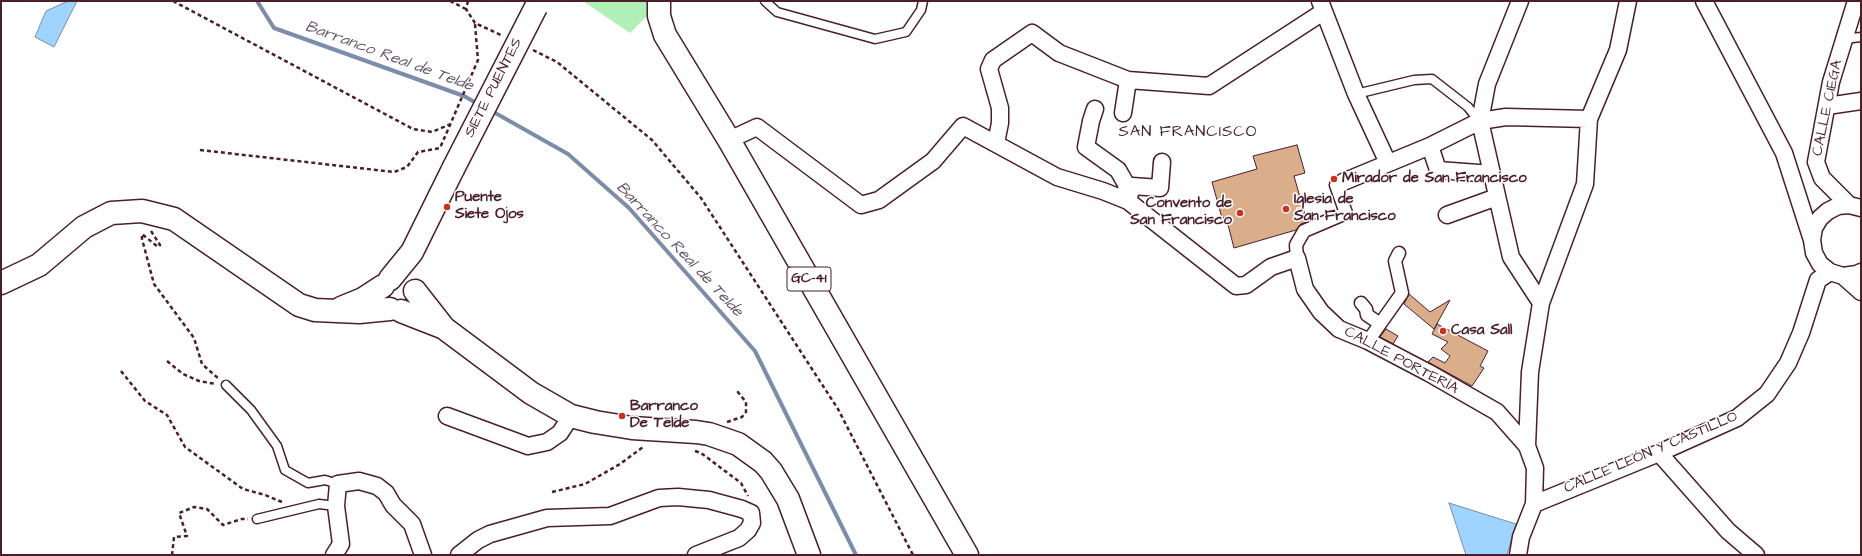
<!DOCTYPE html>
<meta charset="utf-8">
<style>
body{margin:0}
#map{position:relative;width:1862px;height:556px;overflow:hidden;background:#fff;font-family:"Architects Daughter",sans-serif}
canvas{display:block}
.frame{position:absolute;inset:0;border:2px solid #4a1f2b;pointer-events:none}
</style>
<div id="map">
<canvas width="1862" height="556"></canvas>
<div class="frame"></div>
</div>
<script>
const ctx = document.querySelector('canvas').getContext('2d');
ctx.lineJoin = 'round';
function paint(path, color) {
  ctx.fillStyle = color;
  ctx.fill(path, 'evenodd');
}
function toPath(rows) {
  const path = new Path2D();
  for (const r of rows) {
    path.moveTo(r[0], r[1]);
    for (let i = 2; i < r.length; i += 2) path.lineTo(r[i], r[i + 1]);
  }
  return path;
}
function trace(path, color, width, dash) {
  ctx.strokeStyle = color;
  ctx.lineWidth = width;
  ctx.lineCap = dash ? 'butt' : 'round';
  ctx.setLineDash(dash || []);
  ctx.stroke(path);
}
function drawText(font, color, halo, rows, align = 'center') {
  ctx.font = font + ' "Architects Daughter",sans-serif';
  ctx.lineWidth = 3;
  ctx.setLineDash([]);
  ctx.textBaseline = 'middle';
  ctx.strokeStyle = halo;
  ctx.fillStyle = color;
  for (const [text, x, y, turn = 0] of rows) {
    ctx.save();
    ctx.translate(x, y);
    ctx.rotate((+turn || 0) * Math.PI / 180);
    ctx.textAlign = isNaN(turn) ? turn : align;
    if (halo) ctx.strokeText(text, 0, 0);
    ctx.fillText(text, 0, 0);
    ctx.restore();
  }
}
const green = toPath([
 [583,1,651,1,652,11,630,33]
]);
const water = toPath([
 [68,1,77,1,54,47,35,37,46,11,68,1],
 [1449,503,1516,524,1507,555,1466,555,1449,503]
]);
const stream = toPath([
 [257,1,274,28,464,96,478,104],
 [490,110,568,154,629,208,755,351,856,555]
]);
const building = toPath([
 [1297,145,1305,173,1294,176,1307,222,1301,224,1296,230,1234,248,1226,217,1222,218,1212,182,1257,169,1253,156,1297,145],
 [1409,294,1430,312,1450,300,1434,329,1404,304,1409,294],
 [1437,324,1488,351,1480,366,1484,368,1472,386,1428,362,1433,357,1445,363,1450,356,1441,349,1448,342,1432,334,1437,324],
 [1386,329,1398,336,1393,344,1380,337,1386,329]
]);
const path = toPath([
 [173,1,413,129,432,132,451,124],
 [450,1,466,9],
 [468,1,466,9,475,23,503,36],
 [533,50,557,62,652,140,701,198,838,409,913,555],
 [200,150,394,172,407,167,418,152,440,148,478,60,475,24],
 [151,231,160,245,158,247,142,234,142,239,154,284,194,338,202,364,219,379],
 [167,361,183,374,199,381,216,384],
 [121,371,145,401,167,415,185,447,243,489,265,495,282,502],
 [727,422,742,417,746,412,746,402,737,391],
 [695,451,701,453,741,483,748,496],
 [552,492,585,484,620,464,643,447],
 [172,555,174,537,187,536,179,513,194,507,207,509,223,525,242,519,248,519]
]);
const service = toPath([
 [765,1,777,12,875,39,906,32,921,10,923,1],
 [1844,39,1861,37],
 [1356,94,1414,80,1432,79,1468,107,1479,121],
 [226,385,251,410,277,446,285,470,308,483,325,480,338,484],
 [257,519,319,504,336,506]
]);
const pedestrian = toPath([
 [1297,258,1296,245,1304,231,1346,213,1336,185,1343,182],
 [1361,303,1366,309,1367,315,1379,323],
 [1368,341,1402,293,1395,261,1399,253]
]);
const minor = toPath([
 [1320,1,1356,94,1388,163],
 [1520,1,1487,84,1480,121,1511,257,1541,303],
 [1704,1,1784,153,1812,240],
 [1827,106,1861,101],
 [1095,109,1091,121,1086,147,1118,170,1126,184,1128,201],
 [1123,113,1128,80],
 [729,140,757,127,861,205,879,200,933,161,963,126,1057,177,1103,191,1128,201,1236,286,1246,285,1271,267,1297,258,1305,289,1321,312,1339,329,1368,341,1429,373,1497,412,1527,446],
 [996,143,1000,123,1000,108,989,69,993,60,1032,33,1059,53,1128,80,1209,86,1323,12],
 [1430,146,1438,170,1492,174],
 [1343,182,1430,146,1480,121,1506,117,1589,119],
 [1128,201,1132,186,1160,188,1162,162],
 [1849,205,1822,178,1816,162,1831,82,1856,1],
 [1861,208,1849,205,1838,206,1828,211,1820,218,1814,228,1812,240,1814,253,1820,264,1830,272,1843,276,1857,274,1861,272],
 [1447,215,1497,197],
 [1843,276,1861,292],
 [447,416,528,446,547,442,560,433,571,416],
 [1659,453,1728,531,1756,555],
 [1534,504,1659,453,1737,418,1767,394,1788,363,1801,333,1818,280,1830,272],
 [334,555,341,544,336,506,338,484,359,481,377,486,386,493,393,505,412,524,423,555],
 [459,555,478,540,490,534,547,518,610,516,659,498,678,497,709,500,742,509,751,513,752,523,748,530,739,538,696,555],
 [1518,555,1521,537,1534,504,1535,468,1527,446,1530,372,1541,303,1585,184,1589,119,1618,50,1628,1]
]);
const secondary = toPath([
 [390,279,412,252,453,169],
 [1,283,39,265,84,227,111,213,142,211,174,219,299,305,315,310,359,312,390,309],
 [341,308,363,299,383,286]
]);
const primary = toPath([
 [659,1,659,16,665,35,729,140,967,555],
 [415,291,444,328,531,393,571,416,595,422,632,428,696,432,709,434,738,444,763,462,771,471,788,499,809,555],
 [401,311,442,327]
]);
const secondaryBridge = toPath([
 [453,169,536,7]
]);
const markers = [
 [1334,179,4,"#c8321e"],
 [447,207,4,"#c8321e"],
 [1286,209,4,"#c8321e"],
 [1240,213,4,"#c8321e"],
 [1443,331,4,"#c8321e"],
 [622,416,4,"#c8321e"]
];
const shields = [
 [809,279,44]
];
const shieldNames = [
 ["GC-41",809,279]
];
const streetNames = [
 ["SIETE PUENTES",494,88,-63],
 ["CALLE CIEGA",1828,108,-78],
 ["CALLE PORTERÍA",1401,361,28],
 ["CALLE LEÓN Y CASTILLO",1651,453,-23]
];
const poiNames = [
 ["Mirador de San Francisco",1342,179],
 ["Puente",455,198],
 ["Siete Ojos",455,215],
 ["Iglesia de",1294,200],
 ["San Francisco",1294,217],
 ["Convento de",1232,204,"right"],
 ["San Francisco",1232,221,"right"],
 ["Casa Sall",1451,331],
 ["Barranco",630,407],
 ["De Telde",630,424]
];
const waterNames = [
 ["Barranco Real de Telde",389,57,20],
 ["Barranco Real de Telde",679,250,47]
];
const neighbourhoodNames = [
 ["SAN FRANCISCO",1188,133]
];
paint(green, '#b0efb6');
paint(water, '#9ed4fd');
trace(water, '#7c8ca9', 1);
trace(stream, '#7c8ca9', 4);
paint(building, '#daae8b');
trace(building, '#4a1f2b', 1);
trace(service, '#4a1f2b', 11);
trace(pedestrian, '#4a1f2b', 15);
trace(minor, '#4a1f2b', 19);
trace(secondary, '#4a1f2b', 25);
trace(primary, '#4a1f2b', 25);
trace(path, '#4a1f2b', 2.5, [4, 3]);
trace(service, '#fff', 8);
trace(pedestrian, '#fff', 12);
trace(minor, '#fff', 16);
trace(secondary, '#fff', 22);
trace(primary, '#fff', 22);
trace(secondaryBridge, '#4a1f2b', 25, []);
trace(secondaryBridge, '#fff', 22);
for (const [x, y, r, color] of markers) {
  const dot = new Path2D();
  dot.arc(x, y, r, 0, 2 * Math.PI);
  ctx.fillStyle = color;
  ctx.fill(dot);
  trace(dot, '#fff', 1.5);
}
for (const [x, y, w] of shields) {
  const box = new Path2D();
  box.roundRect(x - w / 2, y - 12, w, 24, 3);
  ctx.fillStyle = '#fff';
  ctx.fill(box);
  trace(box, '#4a1f2b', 1);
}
drawText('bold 14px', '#4a1f2b', null, shieldNames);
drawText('15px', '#4a1f2b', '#fff', streetNames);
drawText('bold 15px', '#4a1f2b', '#fff', poiNames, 'left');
drawText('italic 16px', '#63556a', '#fff', waterNames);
ctx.letterSpacing = '1px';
drawText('16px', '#4a1f2b', '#fff', neighbourhoodNames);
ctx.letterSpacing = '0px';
</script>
